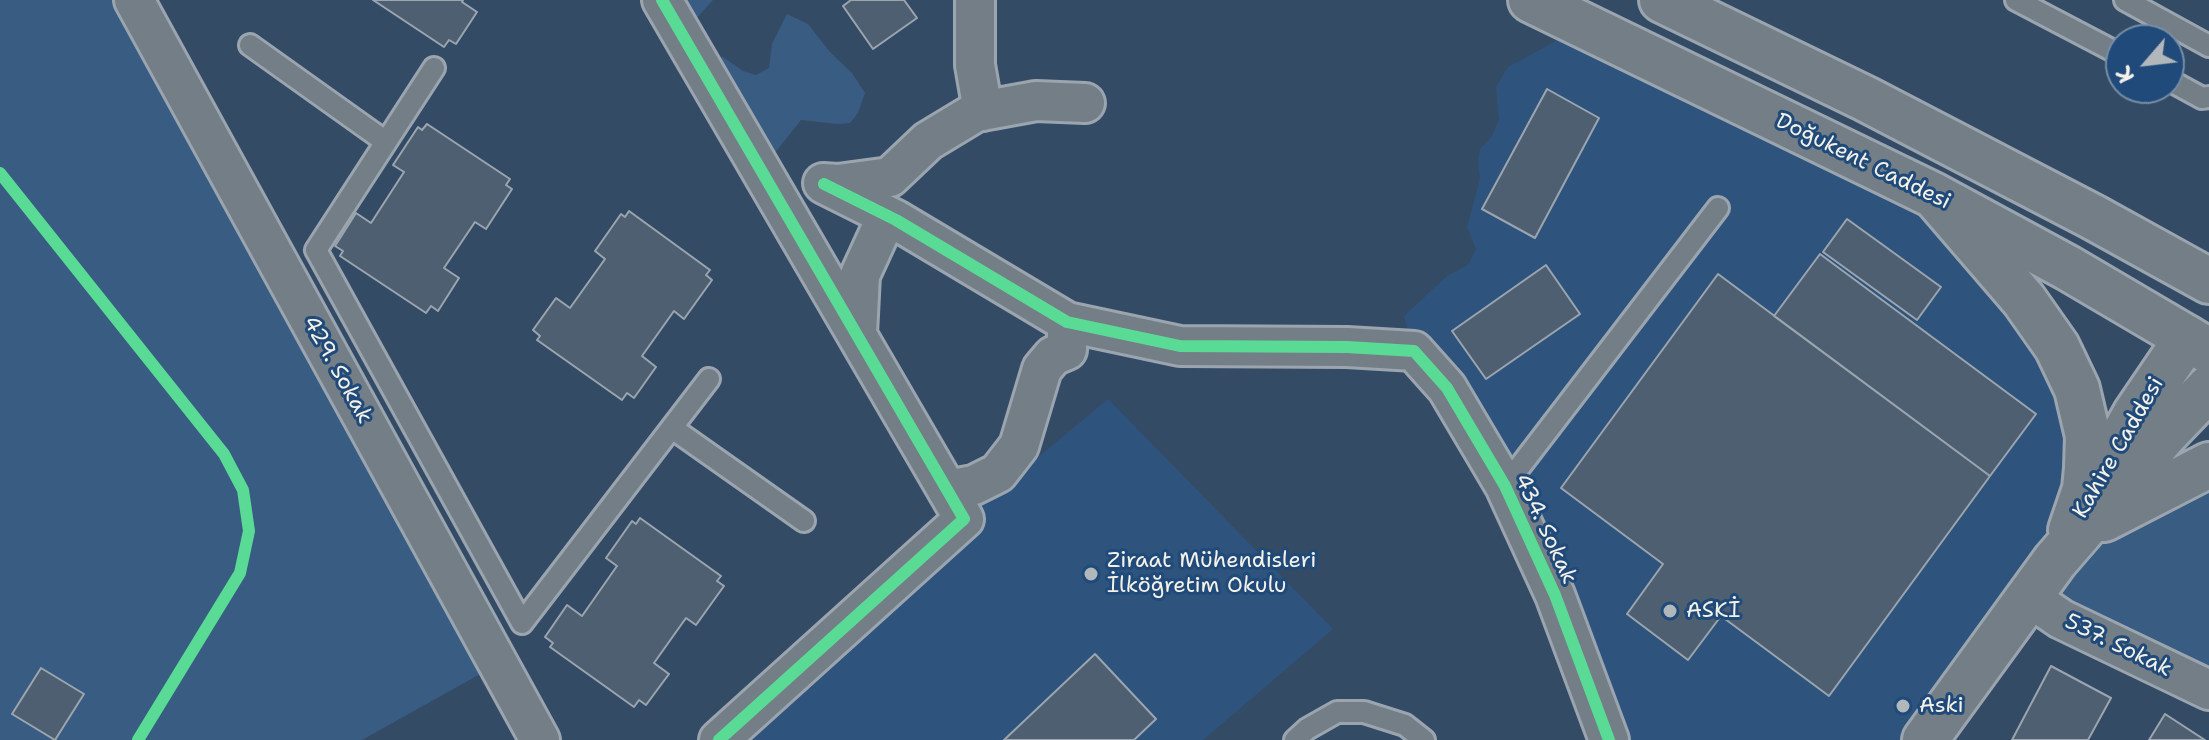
<!DOCTYPE html>
<meta charset="utf-8">
<style>
body{margin:0}
#map{position:relative;width:2209px;height:740px;overflow:hidden;background:#344b65;font-family:"Shantell Sans",sans-serif}
canvas{display:block}
.north{position:absolute;left:2105px;top:24px;width:80px;height:80px;box-sizing:border-box;background:#1f4a7a;border:2px solid #748da6;border-radius:50%;rotate:242deg;font-size:22px;font-weight:700;line-height:32px;text-align:center;color:#f4f1e8}
.north::after{content:'';display:block;margin:auto;width:28px;height:36px;background:#b1b7ba;clip-path:polygon(50% 0,100% 100%,50% 72%,0 100%)}
</style>
<div id="map">
<canvas width="2209" height="740"></canvas>
<div class="north">K</div>
</div>
<script>
const ctx = document.querySelector('canvas').getContext('2d');
ctx.lineJoin = 'round';
function paint(path, color) {
  ctx.fillStyle = color;
  ctx.fill(path, 'evenodd');
}
function toPath(rows) {
  const path = new Path2D();
  for (const r of rows) {
    path.moveTo(r[0], r[1]);
    for (let i = 2; i < r.length; i += 2) path.lineTo(r[i], r[i + 1]);
  }
  return path;
}
function trace(path, color, width, dash) {
  ctx.strokeStyle = color;
  ctx.lineWidth = width;
  ctx.lineCap = dash ? 'butt' : 'round';
  ctx.setLineDash(dash || []);
  ctx.stroke(path);
}
function drawText(font, color, halo, rows, align = 'center') {
  ctx.font = font + ' "Shantell Sans",sans-serif';
  ctx.lineWidth = 6;
  ctx.setLineDash([]);
  ctx.textBaseline = 'middle';
  ctx.strokeStyle = halo;
  ctx.fillStyle = color;
  for (const [text, x, y, turn = 0] of rows) {
    ctx.save();
    ctx.translate(x, y);
    ctx.rotate((+turn || 0) * Math.PI / 180);
    ctx.textAlign = isNaN(turn) ? turn : align;
    if (halo) ctx.strokeText(text, 0, 0);
    ctx.fillText(text, 0, 0);
    ctx.restore();
  }
}
const built = toPath([
 [1584,26,1933,195,2057,347,2085,489,1925,740,1609,740,1589,688,1414,351,1404,316,1447,276,1468,265,1476,249,1467,227,1480,179,1478,162,1480,149,1491,138,1499,120,1496,87,1508,67],
 [1108,399,1333,629,1203,740,719,740,964,519]
]);
const green = toPath([
 [0,0,134,0,498,664,362,740,0,740],
 [662,0,713,0,682,34],
 [787,14,808,24,830,52,852,73,865,93,858,113,850,123,837,124,801,120,761,170,702,59,723,57,743,71,756,75,769,68,772,44],
 [2209,465,2209,690,2029,597,2055,561]
]);
const building = toPath([
 [373,0,463,0,462,2,477,12,456,44,449,40,444,47,373,0],
 [851,0,904,0,917,18,873,49,843,6,851,0],
 [1547,89,1599,118,1535,238,1482,209,1547,89],
 [427,124,510,179,506,185,512,189,486,229,475,222,444,268,459,278,438,311,431,306,426,313,340,256,343,251,335,246,356,213,371,223,404,172,393,165,418,127,422,130,427,124],
 [629,211,710,270,706,275,712,280,684,319,674,311,642,356,656,367,634,398,627,393,622,400,537,340,540,336,533,330,556,298,570,308,605,259,595,251,621,214,625,217,629,211],
 [1847,219,1941,287,1917,320,1823,252,1847,219],
 [1820,254,2036,414,1990,476,1774,316,1820,254],
 [1546,265,1580,314,1486,379,1452,331,1546,265],
 [1718,274,1990,476,1829,696,1721,616,1688,660,1627,614,1663,564,1561,488,1718,274],
 [640,518,721,576,717,581,724,586,696,625,686,618,654,663,669,674,646,705,639,700,634,707,550,647,553,643,545,637,567,605,582,616,617,566,606,558,632,521,636,524,640,518],
 [1095,654,1156,719,1134,740,1004,740,1095,654],
 [2051,666,2111,698,2088,740,2012,740,2051,666],
 [41,668,84,694,55,740,12,714,41,668],
 [2165,714,2205,740,2149,740,2165,714]
]);
const service = toPath([
 [2016,0,2121,55],
 [2125,0,2209,46],
 [250,45,386,142],
 [434,68,316,250,522,623,709,379],
 [2169,80,2202,98,2209,97],
 [672,428,804,521],
 [1505,486,1718,208],
 [1295,740,1307,729,1337,712,1364,712,1405,725,1424,740]
]);
const minor = toPath([
 [134,0,540,740],
 [662,0,964,519,719,740],
 [975,0,975,65,983,111],
 [823,183,838,184,890,177,928,141,976,112,1036,101,1085,103],
 [824,184,896,220,1067,322,1180,346,1347,347,1414,351,1447,388,1505,486,1555,595,1609,740],
 [857,334,860,275,887,216],
 [947,490,974,485,998,473,1019,446,1042,369,1053,356,1067,350,1067,322],
 [2029,597,2061,619,2209,690]
]);
const secondary = toPath([
 [1938,200,2024,300,2057,347,2077,389,2088,436,2087,468,2085,489,2071,530],
 [2096,485,2136,413,2187,338],
 [2104,519,2209,465],
 [1925,740,2055,561,2164,435,2209,388]
]);
const primary = toPath([
 [1531,0,1933,195,2068,268,2209,351],
 [1662,0,1866,99,2093,217,2209,281]
]);
const cycleway = toPath([
 [662,0,964,519,719,740],
 [0,173,224,454,243,490,249,531,240,573,138,740],
 [824,184,896,220,1067,322,1180,346,1347,347,1414,351,1447,388,1505,486,1555,595,1609,740]
]);
const markers = [
 [1091,574,8,"#b1b7ba"],
 [1670,611,8,"#b1b7ba"],
 [1903,706,8,"#b1b7ba"]
];
const streetNames = [
 ["Doğukent Caddesi",1863,162,26],
 ["429. Sokak",337,370,61],
 ["Kahire Caddesi",2119,448,-60],
 ["434. Sokak",1545,529,65],
 ["537. Sokak",2118,646,26]
];
const poiNames = [
 ["Ziraat Mühendisleri",1107,561],
 ["İlköğretim Okulu",1107,586],
 ["ASKİ",1686,611],
 ["Aski",1919,706]
];
paint(built, '#2e547d');
paint(green, '#395c83');
paint(building, '#4e5f72');
trace(building, '#9ba5af', 2);
trace(service, '#9ba5af', 26);
trace(minor, '#9ba5af', 44);
trace(secondary, '#9ba5af', 50);
trace(primary, '#9ba5af', 50);
trace(service, '#737e87', 20);
trace(minor, '#737e87', 38);
trace(secondary, '#737e87', 44);
trace(primary, '#737e87', 44);
trace(cycleway, '#5adb95', 12);
for (const [x, y, r, color] of markers) {
  const dot = new Path2D();
  dot.arc(x, y, r, 0, 2 * Math.PI);
  ctx.fillStyle = color;
  ctx.fill(dot);
  trace(dot, '#1f4a7a', 3);
}
drawText('22px', '#f4f1e8', '#1f4a7a', streetNames);
drawText('22px', '#f4f1e8', '#1f4a7a', poiNames, 'left');
</script>
